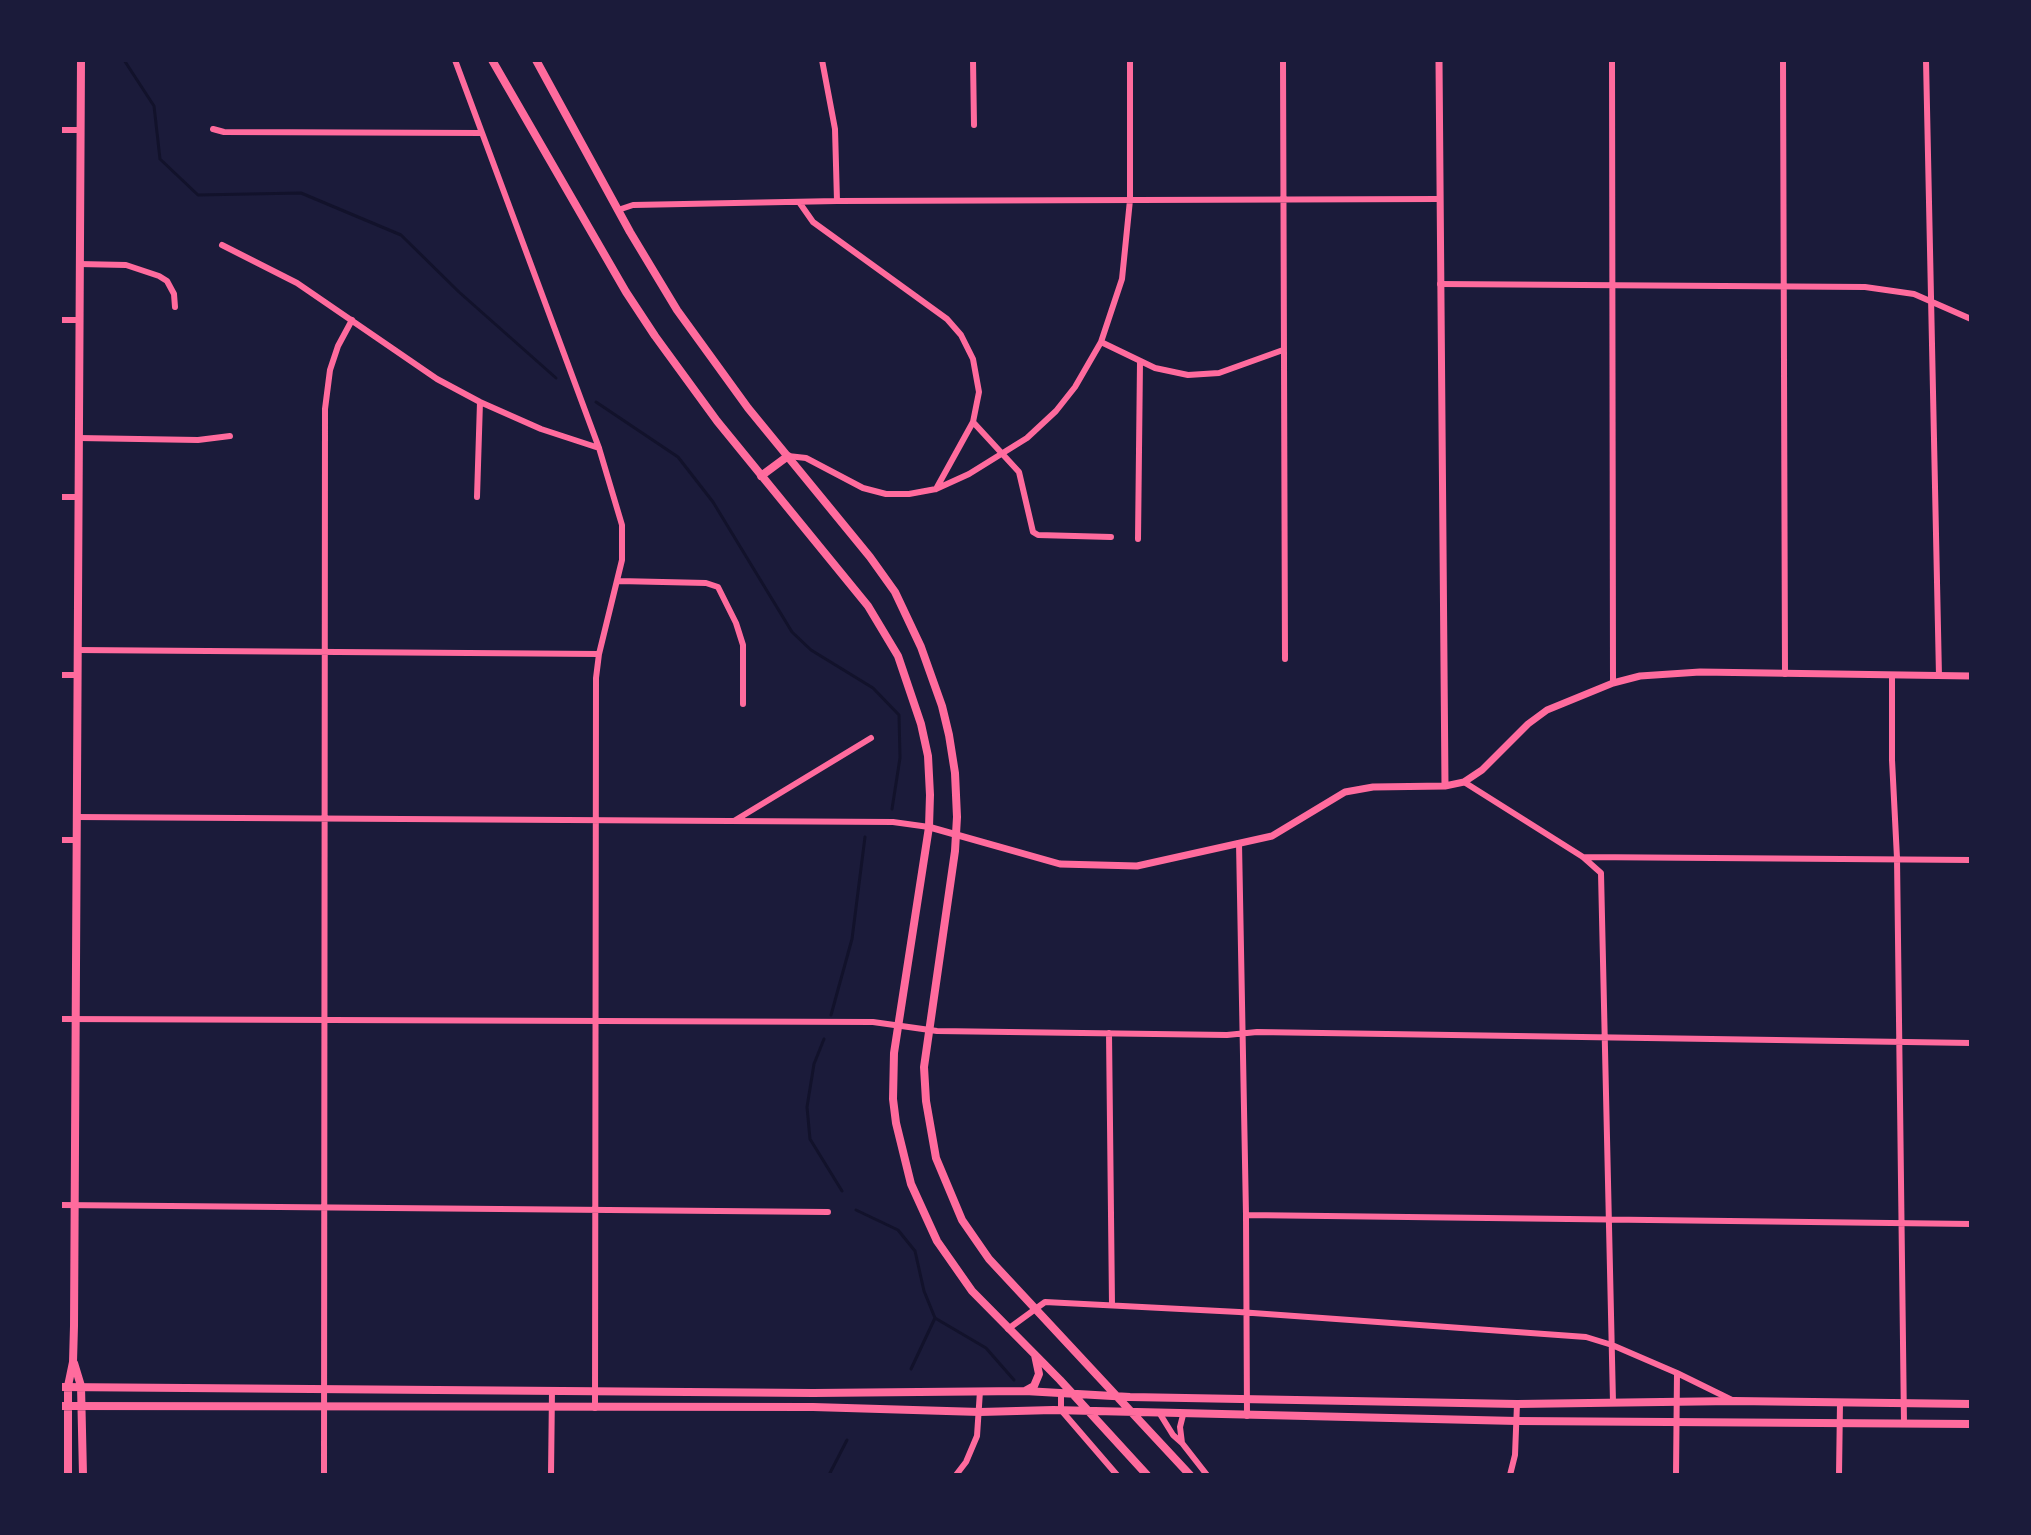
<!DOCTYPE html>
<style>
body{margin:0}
#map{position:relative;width:2031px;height:1535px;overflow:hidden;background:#1b1b3a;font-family:"PT Sans",sans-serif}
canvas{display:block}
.frame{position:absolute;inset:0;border:62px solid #1b1b3a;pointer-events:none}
</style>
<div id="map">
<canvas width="2031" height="1535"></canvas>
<div class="frame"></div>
</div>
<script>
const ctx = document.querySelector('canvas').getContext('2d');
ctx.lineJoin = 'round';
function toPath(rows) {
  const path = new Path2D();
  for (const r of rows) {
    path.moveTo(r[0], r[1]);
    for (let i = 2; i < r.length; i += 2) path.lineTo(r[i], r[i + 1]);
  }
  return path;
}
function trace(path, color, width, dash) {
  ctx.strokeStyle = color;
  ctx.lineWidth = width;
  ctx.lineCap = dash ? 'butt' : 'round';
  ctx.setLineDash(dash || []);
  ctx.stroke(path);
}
const stream = toPath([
 [124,60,154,106,160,159,198,195,301,193,401,235,459,292,556,378],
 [596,402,678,457,713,502,792,632,811,650,873,688,899,715,900,758,892,809],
 [831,1015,852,939,865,837],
 [824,1039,814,1064,807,1107,810,1139,842,1191],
 [856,1210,898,1230,915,1251,924,1291,935,1318,986,1348,1014,1380],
 [911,1369,935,1318],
 [829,1475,847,1440]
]);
const minor = toPath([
 [455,60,599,448,622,525,622,560,599,654,596,678,595,1408],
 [822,60,835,129,837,201],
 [973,60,974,125],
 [1283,60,1285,659],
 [1612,60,1613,683],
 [1783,60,1785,674],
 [1926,60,1939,676],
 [213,129,224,132,482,133],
 [60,130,80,130],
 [799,202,813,222,947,319,961,335,973,359,979,392,973,422,936,489],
 [618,210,633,205,837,201,1439,199],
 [222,245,297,283,437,379,480,402,541,429,599,448],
 [79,264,126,265,159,276,167,281,174,294,175,307],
 [1440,284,1865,287,1914,294,1971,319],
 [60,320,79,320],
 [1101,342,1155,368,1188,375,1219,373,1283,350],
 [973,422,1019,472,1033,532,1038,535,1111,537],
 [79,438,198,440,230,436],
 [788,456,806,458,863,488,886,494,909,494,936,489,969,474,1027,438,1056,411,1075,387,1101,342,1122,279,1130,200,1130,60],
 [60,497,78,497],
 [477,497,480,402],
 [1138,539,1140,362],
 [619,581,706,583,718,587,736,623,743,645,743,704],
 [77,650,599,654],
 [60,675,77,675],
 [1892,676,1892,760,1897,858,1904,1423],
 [1464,782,1583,857,1601,873,1613,1402],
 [76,817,893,822,929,827],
 [734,821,871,738],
 [60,840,76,840],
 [1239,843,1246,1215,1247,1416],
 [1583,857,1971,860],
 [60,1019,873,1022,937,1031,1227,1035,1257,1032,1971,1043],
 [1109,1033,1112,1305],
 [60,1205,828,1212],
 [1246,1215,1971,1224],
 [1008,1329,1045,1302,1239,1312,1586,1337,1612,1345,1677,1373,1676,1475],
 [1677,1373,1734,1401],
 [1061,1394,1061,1410,1117,1475],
 [1160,1414,1173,1435,1182,1443,1207,1475],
 [1182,1443,1180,1427,1183,1415],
 [324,1475,325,409,330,370,338,346,352,320],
 [551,1475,552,1390],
 [956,1475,966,1462,977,1436,980,1391],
 [1510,1475,1515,1455,1517,1404],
 [1839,1475,1840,1403]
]);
const tertiary = toPath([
 [1439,60,1445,786],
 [929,827,1060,864,1137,866,1272,836,1345,792,1373,787,1445,786,1464,782,1482,770,1528,724,1547,710,1613,683,1640,676,1700,672,1971,676]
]);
const secondary = toPath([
 [492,60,626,292,655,336,717,421,868,606,898,656,921,724,928,756,930,795,929,827,894,1053,893,1099,896,1123,911,1184,937,1241,972,1291,1060,1380,1147,1475],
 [536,60,630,232,677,310,748,408,870,557,895,592,921,647,942,706,949,735,955,773,957,817,955,851,924,1067,926,1101,936,1158,962,1220,989,1259,1190,1475],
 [761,476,788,456],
 [74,1363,81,1386,83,1475],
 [60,1387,813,1393,1025,1391,1130,1397,1517,1404,1734,1401,1971,1404],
 [1025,1391,1034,1386,1039,1374,1035,1355],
 [60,1406,813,1407,980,1412,1053,1410,1517,1421,1971,1424],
 [68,1475,68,1386,73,1362,74,1326,81,60]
]);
trace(stream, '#12122b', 3);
trace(minor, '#ff6b9d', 6);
trace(tertiary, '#ff6b9d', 7);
trace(secondary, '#ff6b9d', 8);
</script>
